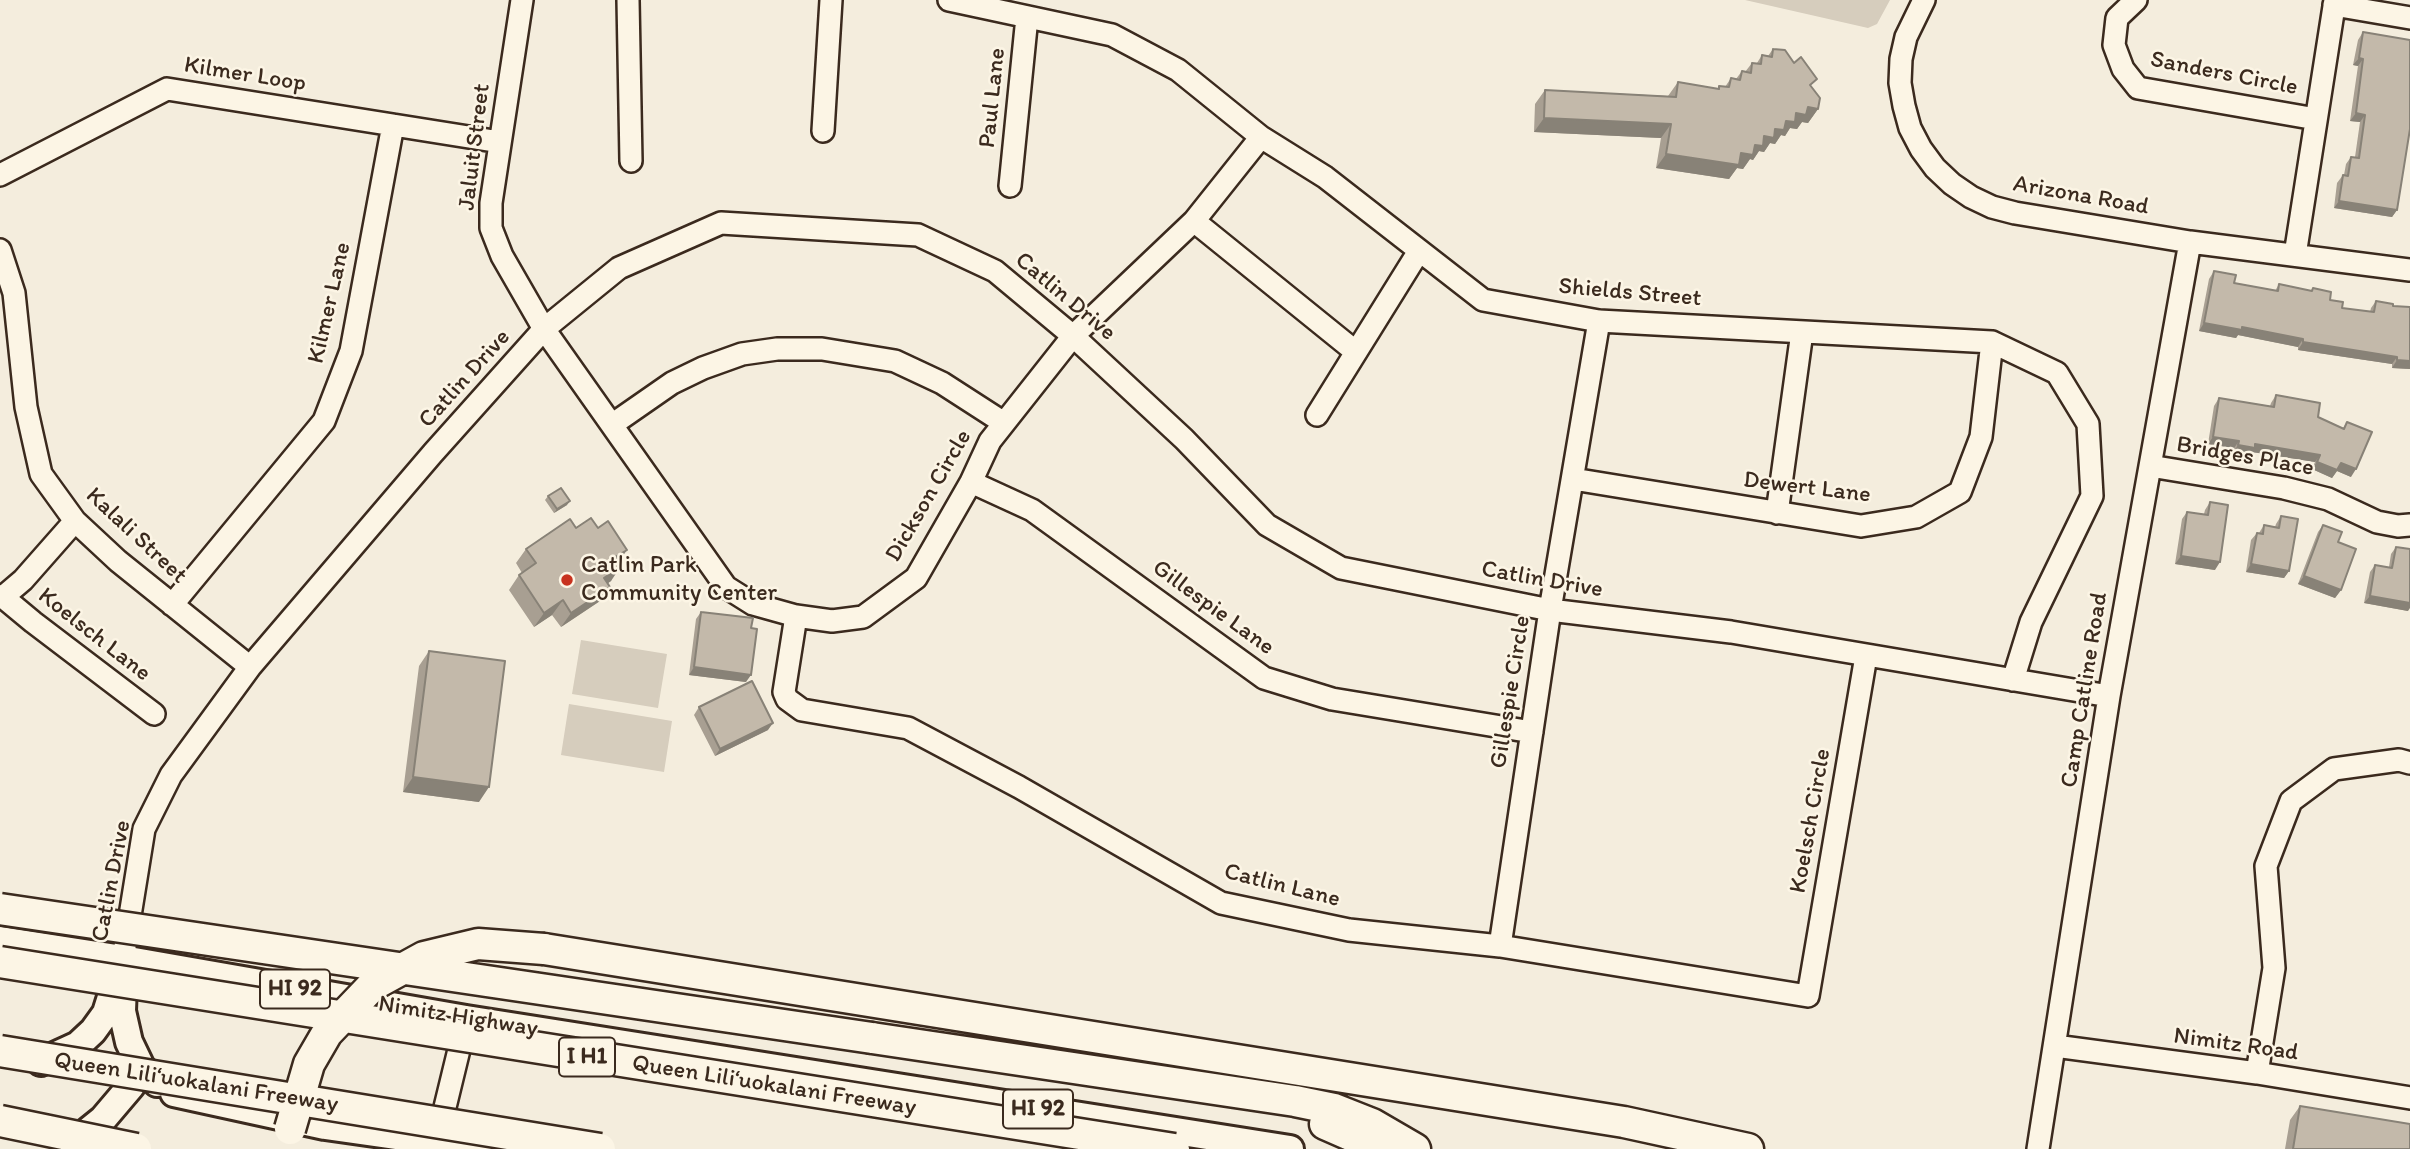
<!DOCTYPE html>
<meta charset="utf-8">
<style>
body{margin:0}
canvas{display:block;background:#f4eddd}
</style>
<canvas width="2410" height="1149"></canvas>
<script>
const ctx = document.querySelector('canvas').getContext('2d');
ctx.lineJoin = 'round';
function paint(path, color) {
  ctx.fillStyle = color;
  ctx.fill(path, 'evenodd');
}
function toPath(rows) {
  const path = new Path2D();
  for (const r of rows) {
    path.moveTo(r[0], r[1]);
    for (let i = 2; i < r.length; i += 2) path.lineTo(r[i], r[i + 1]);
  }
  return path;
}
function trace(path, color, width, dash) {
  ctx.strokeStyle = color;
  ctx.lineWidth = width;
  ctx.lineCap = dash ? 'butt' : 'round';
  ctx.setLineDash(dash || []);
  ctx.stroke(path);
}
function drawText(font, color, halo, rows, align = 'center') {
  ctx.font = font + ' Itim,sans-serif';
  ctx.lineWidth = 5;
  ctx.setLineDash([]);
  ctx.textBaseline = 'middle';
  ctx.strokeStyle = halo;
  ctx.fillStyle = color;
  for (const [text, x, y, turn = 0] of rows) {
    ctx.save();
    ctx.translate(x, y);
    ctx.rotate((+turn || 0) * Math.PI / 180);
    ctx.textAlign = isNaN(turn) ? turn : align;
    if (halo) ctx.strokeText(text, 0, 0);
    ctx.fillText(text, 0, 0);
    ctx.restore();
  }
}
const green = toPath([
 [1745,0,1890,0,1877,24,1868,28],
 [581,640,667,654,658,708,572,694],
 [569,704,672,721,664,772,561,755]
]);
const minor = toPath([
 [522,0,491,203,491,228,502,256,544,329,726,587,753,604,796,616,832,621,863,617,916,578,971,482,990,441,1073,336,1194,221,1261,137],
 [628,0,631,161],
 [949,0,1112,35,1178,70,1261,137,1325,177,1483,300,1599,321,1992,342,2057,373,2088,424,2092,496,2031,622,2013,680],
 [1924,0,1906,37,1901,59,1900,83,1904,106,1910,128,1921,149,1935,168,1952,184,1971,197,1992,207,2015,213,2190,242,2410,270],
 [2136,0,2117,18,2114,45,2123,69,2138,88,2316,119],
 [2334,5,2410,18],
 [823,131,831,0],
 [0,175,167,89,500,142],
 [1010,186,1027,17],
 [1194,221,1356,352],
 [0,250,14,293,26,407,41,474,75,521,118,561,250,667],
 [2295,255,2335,0],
 [1317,415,1419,251],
 [613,424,672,383,703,368,742,354,777,349,822,349,895,361,942,383,1004,423],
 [2150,466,2284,488,2328,499,2377,522,2398,526,2410,525],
 [1573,479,1861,526,1916,517,1960,492,1981,437,1992,342],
 [971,482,1032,510,1264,678,1332,699,1532,732],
 [1777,513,1802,332],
 [0,596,3,597,23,580,75,521],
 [3,597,33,622,154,714],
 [172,605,324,421,351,351,393,125],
 [796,616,784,692,787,699,802,710,908,728,1019,787,1221,903,1349,930,1500,946,1808,996,1866,656],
 [1500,946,1550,610,1599,321],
 [123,959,144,829,171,775,250,667,433,453,544,329,619,268,721,223,918,235,995,271,1073,336,1184,439,1267,525,1341,568,1550,610,1731,632,2109,696],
 [2055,1046,2257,1073,2410,1098],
 [2257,1073,2274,968,2266,866,2291,801,2334,769,2399,760,2410,763],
 [438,1136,465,1025],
 [2038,1149,2109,696,2190,242]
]);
const major = toPath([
 [0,940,123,959,466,1019,1290,1149],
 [123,985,122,1011,129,1042,141,1067,157,1083],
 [41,1062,78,1045,93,1031,106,1013,122,962],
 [174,1093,325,1126,489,1149],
 [67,1148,103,1119,131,1086]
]);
const highway = toPath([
 [544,949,1624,1122,1748,1149],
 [872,1038,1295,1101,1334,1109,1372,1124,1415,1149],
 [1325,1124,1357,1138,1371,1149]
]);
const highwayBridge = toPath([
 [0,909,872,1038],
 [0,962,1174,1149],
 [0,1051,600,1149],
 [0,1121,136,1149],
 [290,1129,309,1064,327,1033,373,985,424,957,478,944,544,949]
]);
const wall = toPath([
 [2363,32,2397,210,2392,217,2334,208,2337,183,2343,175,2344,175,2346,164,2351,157,2355,157,2360,122,2350,121,2358,66,2353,65,2358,40],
 [1773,49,1812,87,1818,109,1808,123,1802,122,1797,129,1790,128,1785,136,1781,135,1775,144,1770,143,1764,152,1759,151,1753,160,1750,159,1743,169,1737,168,1729,179,1656,168,1661,138,1534,132,1535,104,1545,90,1668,96,1678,82,1718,89,1719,86,1725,87,1731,78,1736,79,1742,71,1745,72,1752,63,1757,63,1762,55,1768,56],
 [2214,271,2234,283,2275,291,2279,284,2311,291,2313,288,2342,308,2370,312,2371,308,2376,301,2393,306,2410,307,2410,369,2392,368,2392,364,2298,350,2298,347,2238,335,2236,338,2199,331,2209,279],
 [2276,395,2318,417,2343,428,2347,422,2351,477,2337,471,2332,478,2312,469,2315,462,2252,452,2250,455,2233,453,2234,448,2208,444,2214,406,2219,398,2270,406,2271,403],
 [548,496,567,505,554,513,545,500],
 [2210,502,2215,570,2175,564,2182,519,2187,512,2204,514,2205,510],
 [2281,516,2289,571,2284,578,2246,572,2251,540,2257,533,2259,533,2264,525,2275,527,2276,524],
 [2323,525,2341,590,2335,598,2298,584,2318,532],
 [576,528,618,562,611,581,608,583,610,587,600,601,561,627,552,615,534,627,509,590,519,575,522,573,516,563,526,549],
 [2396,547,2408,611,2364,603,2370,572,2375,565,2389,567,2391,554],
 [701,612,746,682,689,675,696,619],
 [429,651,479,802,403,792,419,666],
 [699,707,768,730,715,756,694,715],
 [2300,1106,2410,1149,2285,1149,2290,1120]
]);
const shadedWall = toPath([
 [2359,58,2363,59,2358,66,2353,65],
 [1808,107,1818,109,1808,123,1802,122,1797,129,1790,128,1785,136,1781,135,1775,144,1770,143,1764,152,1759,151,1753,160,1750,159,1743,169,1737,168,1729,179,1656,168,1666,154,1741,153,1755,145,1764,136,1796,113],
 [2356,113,2365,115,2360,122,2350,121],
 [1544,118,1671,124,1661,138,1534,132],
 [2339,201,2397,210,2392,217,2334,208],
 [2204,323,2242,327,2303,339,2298,347,2238,335,2236,338,2199,331],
 [2303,342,2397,357,2392,364,2298,350],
 [2397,360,2410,361,2410,369,2392,368],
 [2213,437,2239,441,2234,448,2208,444],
 [2255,444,2320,455,2315,462,2252,452,2250,455,2233,453,2238,445],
 [2317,462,2341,463,2356,469,2351,477,2337,471,2332,478,2312,469],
 [570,501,567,505,554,513,557,509],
 [627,550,617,564,615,557],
 [2181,556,2220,562,2215,570,2175,564],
 [2251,564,2289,571,2284,578,2246,572],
 [621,566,611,581,594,593,604,578],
 [2304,576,2341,590,2335,598,2298,584],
 [610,587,600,601,561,627,571,613],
 [2370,596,2410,603,2410,608,2408,611,2364,603],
 [563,600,552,615,534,627,544,613],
 [694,667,751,675,746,682,689,675],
 [773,723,768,730,715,756,720,749],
 [413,777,489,787,479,802,403,792]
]);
const building = toPath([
 [2363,32,2410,40,2410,129,2397,210,2339,201,2343,175,2348,176,2351,157,2359,158,2365,115,2356,113,2363,59,2359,58,2363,32],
 [1773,49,1785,50,1794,63,1801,57,1817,79,1810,85,1820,98,1818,109,1808,107,1806,115,1796,113,1795,122,1786,121,1784,130,1775,129,1774,138,1764,136,1763,146,1755,145,1753,155,1741,153,1739,165,1666,154,1671,124,1544,118,1545,90,1676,97,1678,82,1719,89,1719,86,1729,87,1731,78,1740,80,1742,71,1751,73,1752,63,1761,64,1762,55,1772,57,1773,49],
 [2214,271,2236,275,2234,283,2278,291,2279,284,2312,291,2313,288,2331,292,2330,300,2343,302,2342,308,2374,312,2376,301,2393,304,2393,306,2410,307,2410,361,2397,360,2397,357,2303,342,2303,339,2242,327,2242,330,2204,323,2214,271],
 [2276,395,2320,403,2318,417,2344,429,2347,422,2372,432,2356,469,2341,463,2337,470,2317,462,2320,455,2255,444,2255,448,2238,445,2239,441,2213,437,2219,398,2274,407,2276,395],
 [561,488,570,501,557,509,548,496,561,488],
 [2210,502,2228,505,2220,562,2181,556,2187,512,2208,515,2210,502],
 [2281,516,2298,519,2289,571,2251,564,2257,533,2263,534,2264,525,2279,528,2281,516],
 [591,518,598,528,608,521,627,550,615,557,621,566,604,578,610,587,571,613,563,600,544,613,519,575,536,563,526,549,570,519,576,528,591,518],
 [2323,525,2342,532,2338,542,2356,549,2341,590,2304,576,2323,525],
 [2396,547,2410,549,2410,603,2370,596,2375,565,2392,568,2396,547],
 [701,612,753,618,751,628,757,629,751,675,694,667,701,612],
 [429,651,505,661,489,787,413,777,429,651],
 [752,681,773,723,720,749,699,707,752,681],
 [2300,1106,2410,1124,2410,1149,2293,1149,2300,1106]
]);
const markers = [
 [567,580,7,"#c8321e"]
];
const shields = [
 [295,989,70],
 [587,1057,56],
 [1038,1109,70]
];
const shieldNames = [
 ["HI 92",295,989],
 ["I H1",587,1057],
 ["HI 92",1038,1109]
];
const streetNames = [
 ["Sanders Circle",2224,74,11],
 ["Kilmer Loop",245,75,9],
 ["Paul Lane",993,98,-84],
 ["Jaluit Street",475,147,-83],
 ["Arizona Road",2081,196,10],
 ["Shields Street",1630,293,5],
 ["Catlin Drive",1065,297,40],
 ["Kilmer Lane",330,303,-77],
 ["Catlin Drive",465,379,-48],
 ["Bridges Place",2245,457,10],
 ["Dewert Lane",1807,488,7],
 ["Dickson Circle",929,496,-60],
 ["Kalali Street",136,536,43],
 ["Catlin Drive",1542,580,10],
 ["Gillespie Lane",1213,608,36],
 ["Koelsch Lane",94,635,38],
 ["Camp Catline Road",2085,690,-81],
 ["Gillespie Circle",1511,692,-81],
 ["Koelsch Circle",1811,821,-80],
 ["Catlin Drive",112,881,-79],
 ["Catlin Lane",1282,886,14],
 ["Nimitz Highway",458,1017,9],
 ["Nimitz Road",2236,1045,8],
 ["Queen Liliʻuokalani Freeway",196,1083,9],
 ["Queen Liliʻuokalani Freeway",774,1086,9]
];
const poiNames = [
 ["Catlin Park",581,566],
 ["Community Center",581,594]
];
paint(green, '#d6cdbd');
trace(minor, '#3b2a1e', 26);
trace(major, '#3b2a1e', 32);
trace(highway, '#3b2a1e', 35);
trace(minor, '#fcf5e5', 21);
trace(major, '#fcf5e5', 26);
trace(highway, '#fcf5e5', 30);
trace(highwayBridge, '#3b2a1e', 35, []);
trace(highwayBridge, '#fcf5e5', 30);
paint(wall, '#a89f92');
paint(shadedWall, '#888277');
paint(building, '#c3b9aa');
trace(building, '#888277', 2);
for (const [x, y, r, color] of markers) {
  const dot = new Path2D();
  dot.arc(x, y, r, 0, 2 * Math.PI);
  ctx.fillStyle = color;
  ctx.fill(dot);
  trace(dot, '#fcf5e5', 2.5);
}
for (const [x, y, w] of shields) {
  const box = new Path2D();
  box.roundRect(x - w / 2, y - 19.5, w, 39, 5);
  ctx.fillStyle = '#fcf5e5';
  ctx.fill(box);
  trace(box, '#3b2a1e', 2);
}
drawText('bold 23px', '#3b2a1e', null, shieldNames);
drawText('24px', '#3b2a1e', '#fcf5e5', streetNames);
drawText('24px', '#3b2a1e', '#fcf5e5', poiNames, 'left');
</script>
